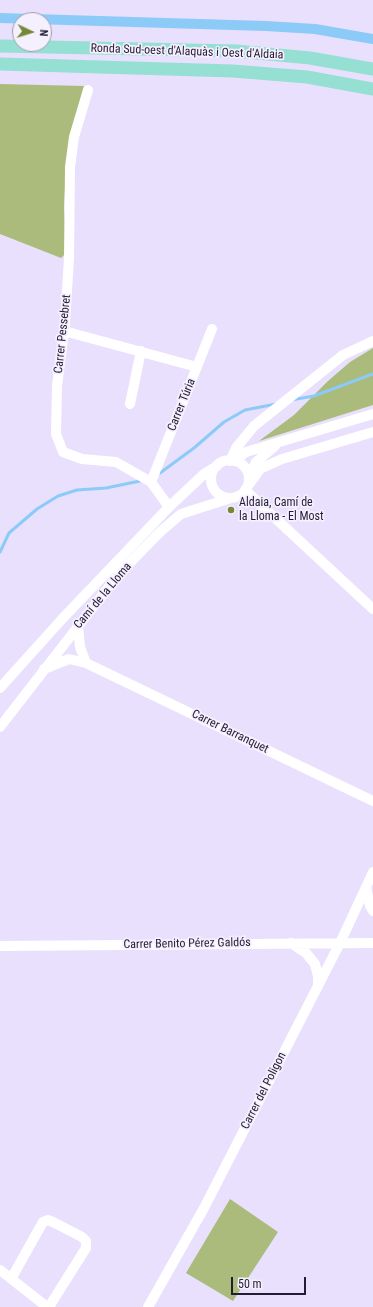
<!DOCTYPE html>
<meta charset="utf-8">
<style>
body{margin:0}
#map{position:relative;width:373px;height:1307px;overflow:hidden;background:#e9e0fd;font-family:"Roboto Condensed",sans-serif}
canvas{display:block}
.north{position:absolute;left:12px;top:12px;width:40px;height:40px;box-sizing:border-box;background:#f4f0fe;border:1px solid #a19bae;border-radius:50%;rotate:94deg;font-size:11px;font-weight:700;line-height:16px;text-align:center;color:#251b35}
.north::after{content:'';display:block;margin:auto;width:14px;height:18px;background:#768838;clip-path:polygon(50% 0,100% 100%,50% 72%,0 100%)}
.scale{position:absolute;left:231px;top:1277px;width:75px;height:18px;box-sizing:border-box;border:2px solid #251b35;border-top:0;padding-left:5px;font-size:12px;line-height:14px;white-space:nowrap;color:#251b35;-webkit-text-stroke:3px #f4f0fe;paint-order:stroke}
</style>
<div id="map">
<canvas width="373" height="1307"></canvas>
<div class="north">N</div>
<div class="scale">50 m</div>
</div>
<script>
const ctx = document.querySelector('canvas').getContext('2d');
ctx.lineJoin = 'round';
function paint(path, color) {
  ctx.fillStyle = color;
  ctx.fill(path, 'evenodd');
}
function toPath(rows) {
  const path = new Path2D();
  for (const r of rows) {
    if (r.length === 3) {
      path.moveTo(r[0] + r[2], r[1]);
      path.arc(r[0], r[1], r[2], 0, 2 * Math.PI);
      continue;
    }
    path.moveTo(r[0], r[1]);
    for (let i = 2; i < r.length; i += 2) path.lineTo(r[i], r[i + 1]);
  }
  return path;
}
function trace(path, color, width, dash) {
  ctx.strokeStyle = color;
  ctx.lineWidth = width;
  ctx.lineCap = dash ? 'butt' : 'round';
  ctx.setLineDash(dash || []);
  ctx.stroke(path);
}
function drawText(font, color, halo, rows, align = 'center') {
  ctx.font = font + ' "Roboto Condensed",sans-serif';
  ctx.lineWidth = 3.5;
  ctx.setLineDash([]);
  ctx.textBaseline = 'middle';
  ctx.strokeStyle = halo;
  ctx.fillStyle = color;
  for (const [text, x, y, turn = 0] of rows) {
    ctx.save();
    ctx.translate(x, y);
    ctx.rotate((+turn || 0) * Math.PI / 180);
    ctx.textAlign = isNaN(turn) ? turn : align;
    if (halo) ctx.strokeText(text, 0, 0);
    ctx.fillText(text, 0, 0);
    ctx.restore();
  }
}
const green = toPath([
 [0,84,84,86,70,138,66,168,64,208,67,252,61,258,0,234],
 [373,348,373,405,259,441,294,415,328,381,350,362],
 [230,1199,278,1232,233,1301,186,1273]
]);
const stream = toPath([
 [291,400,314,396,373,374],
 [160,473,194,448,224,422,245,410,276,404],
 [0,552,9,533,37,509,58,496,77,490,106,488,140,481]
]);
const canal = toPath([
 [0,18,266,26,315,29,373,39]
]);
const minor = toPath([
 [88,90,74,137,70,167,69,258,65,324,57,386,56,434,63,452,82,459,116,462,151,482,169,507],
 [64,331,197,367],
 [130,404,141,351],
 [230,479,19],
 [230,461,236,448,254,426,343,355,373,341],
 [234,461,246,452,373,414],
 [250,476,256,462,275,446],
 [151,482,212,329],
 [247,487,260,469,282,459,373,432],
 [245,490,373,609],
 [78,626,80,647,86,663],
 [44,669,69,659,86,663,373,801],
 [0,688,63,618,169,507,204,474,217,466],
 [0,727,118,575,160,532,181,514,231,498],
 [366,887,370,906,373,911],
 [291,943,306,953,315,964,318,976,318,986],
 [0,946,373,943],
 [0,1270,47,1307],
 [11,1279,43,1222,48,1220,53,1222,82,1237,86,1241,86,1248,49,1307],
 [148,1307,204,1208,340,943,373,872]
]);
const major = toPath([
 [0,46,236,51,310,58,373,69],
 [0,64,233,71,307,77,373,89]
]);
const markers = [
 [231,510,4,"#768838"]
];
const streetNames = [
 ["Ronda Sud-oest d'Alaquàs i Oest d'Aldaia",187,52,2],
 ["Carrer Pessebret",63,334,-84],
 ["Carrer Túria",182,405,-68],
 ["Camí de la Lloma",103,596,-50],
 ["Carrer Barranquet",230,732,26],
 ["Carrer Benito Pérez Galdós",187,944,-1],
 ["Carrer del Poligon",264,1091,-63]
];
const poiNames = [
 ["Aldaia, Camí de",239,503],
 ["la Lloma - El Most",239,517]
];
paint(green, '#aabb7c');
trace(stream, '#8ccbf8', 3);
trace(canal, '#8ccbf8', 10);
trace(minor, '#fff', 10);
trace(major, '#96dfd3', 13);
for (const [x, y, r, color] of markers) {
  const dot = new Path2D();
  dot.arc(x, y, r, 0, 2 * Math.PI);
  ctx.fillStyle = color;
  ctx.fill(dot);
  trace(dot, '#f4f0fe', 1.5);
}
drawText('12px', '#251b35', '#f4f0fe', streetNames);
drawText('12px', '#251b35', '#f4f0fe', poiNames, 'left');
</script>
